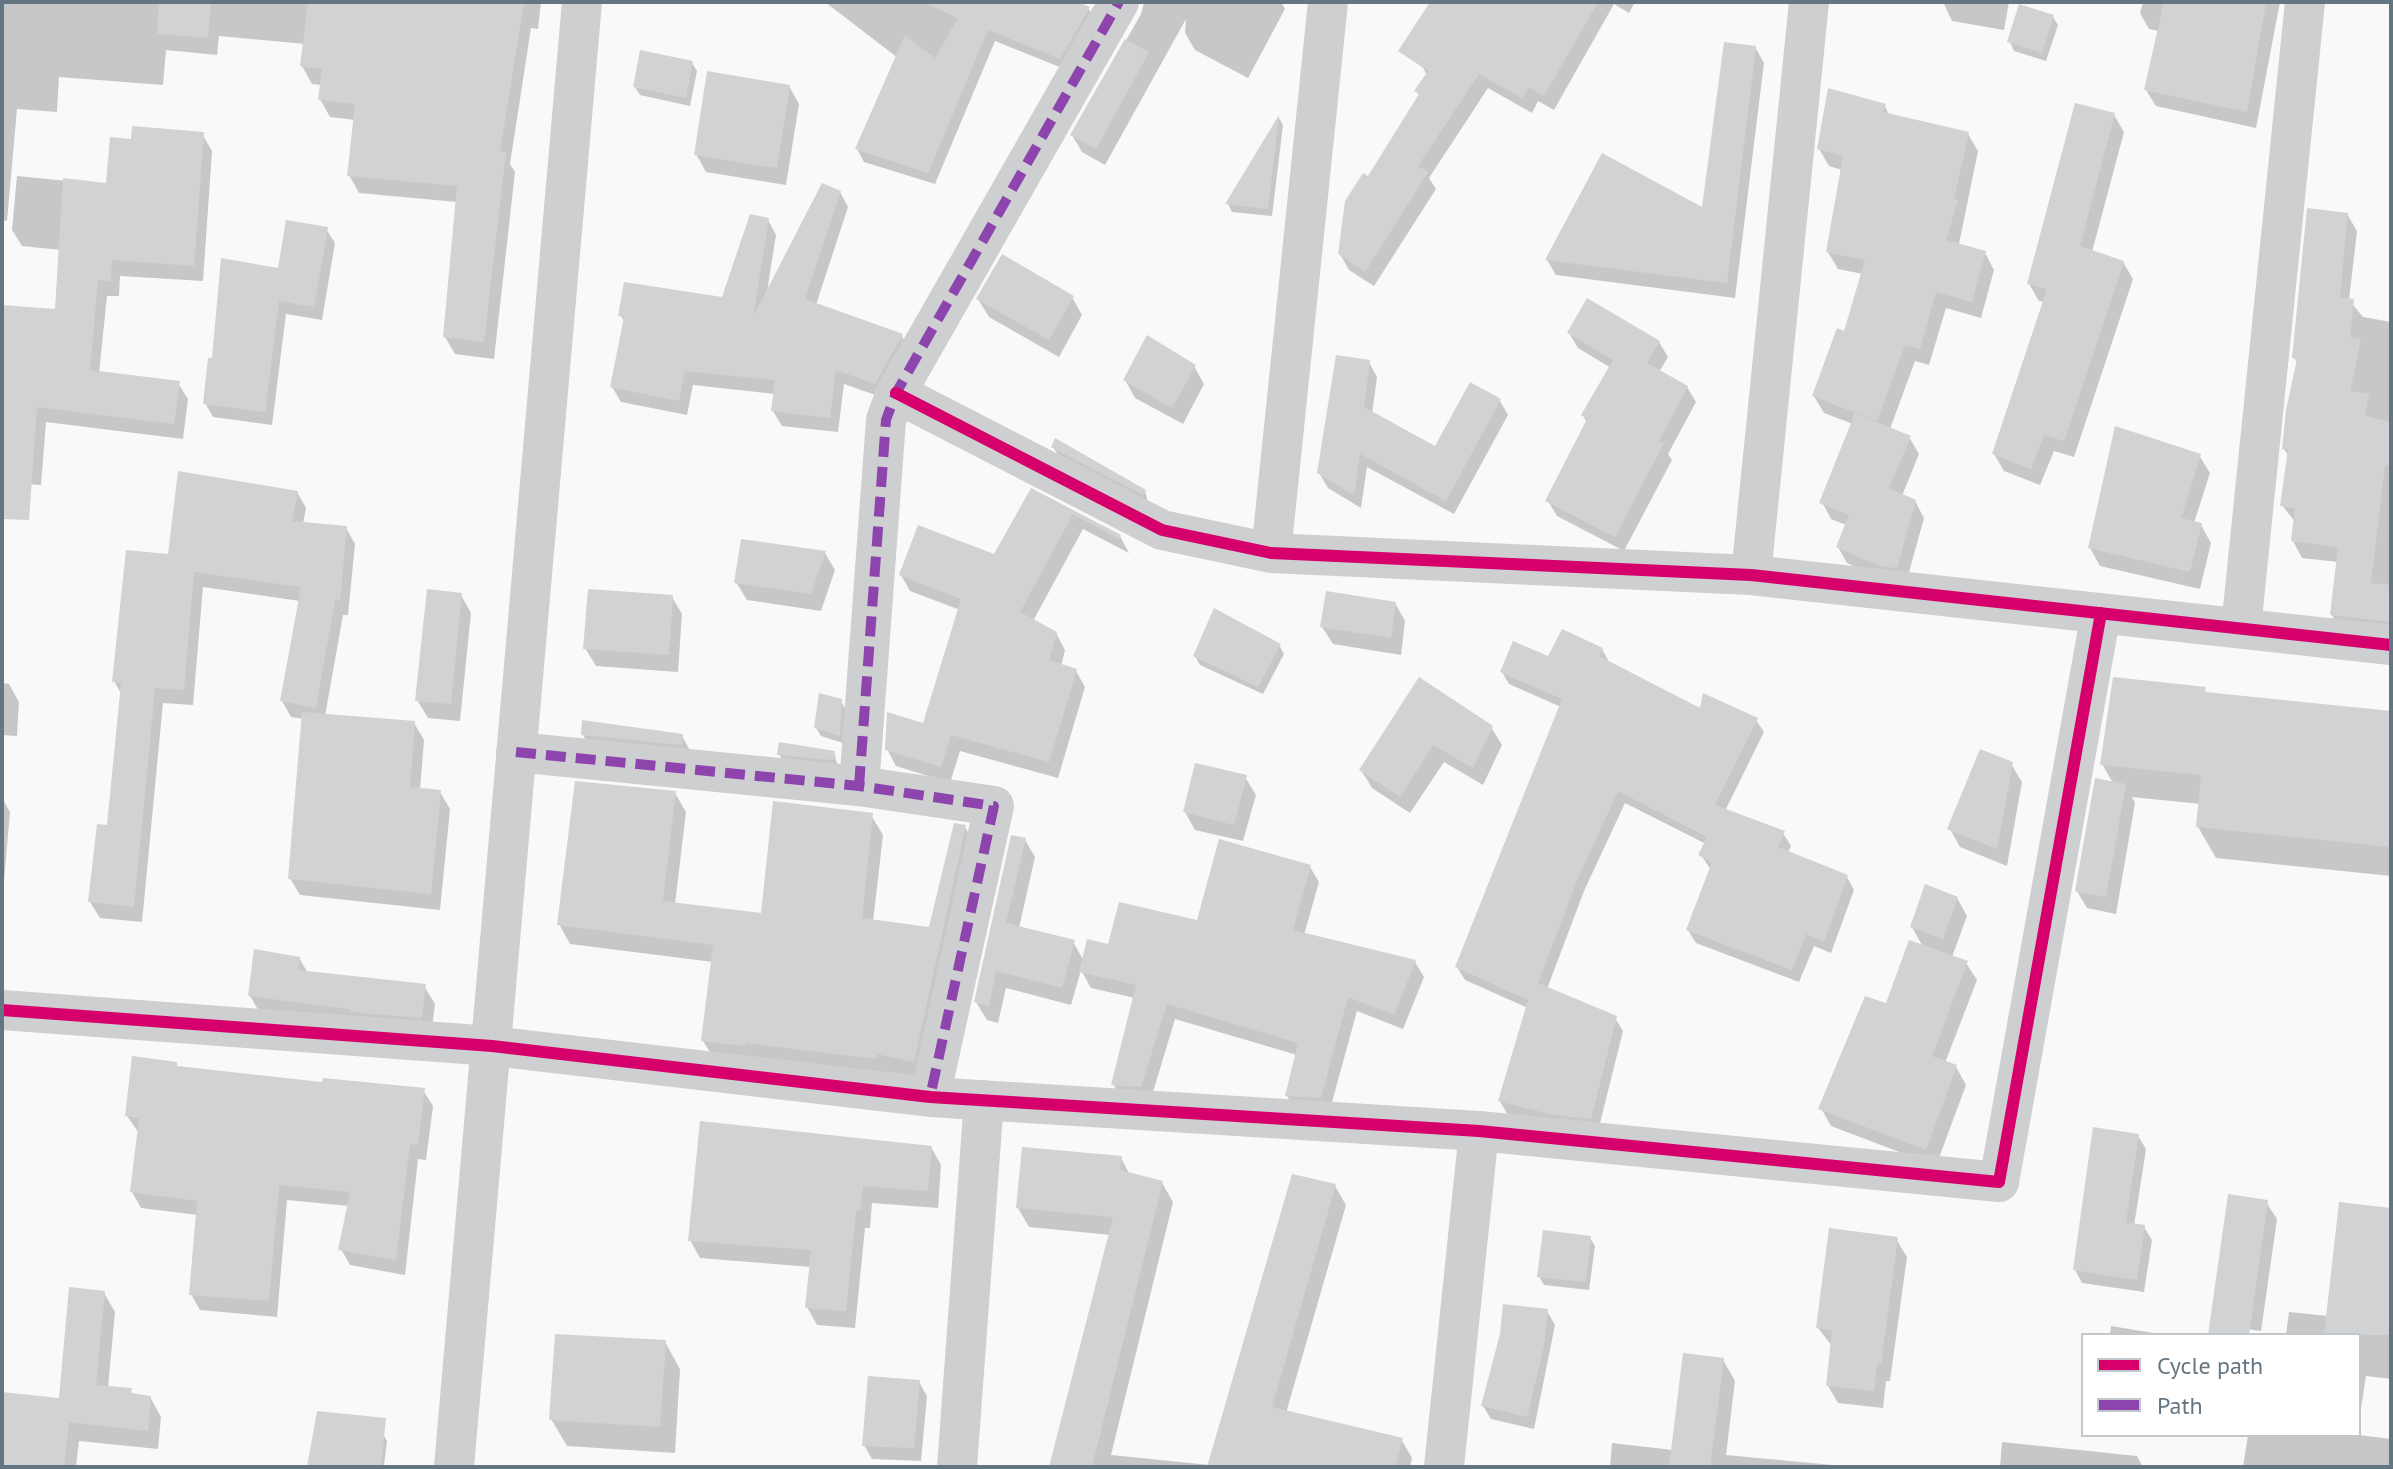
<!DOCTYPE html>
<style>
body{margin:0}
#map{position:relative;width:2393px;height:1469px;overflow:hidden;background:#f9f9f9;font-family:"PT Sans",sans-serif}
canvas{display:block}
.frame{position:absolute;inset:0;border:4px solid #657683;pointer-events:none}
.legend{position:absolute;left:2081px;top:1333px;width:280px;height:104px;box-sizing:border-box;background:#fff;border:2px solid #c1c8cd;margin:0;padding:10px 14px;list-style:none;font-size:24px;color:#657683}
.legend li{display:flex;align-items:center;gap:16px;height:40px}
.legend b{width:40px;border:2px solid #c1c8cd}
</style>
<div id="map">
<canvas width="2393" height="1469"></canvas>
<div class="frame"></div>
<ul class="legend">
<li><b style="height:10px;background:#d6006c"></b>Cycle path</li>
<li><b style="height:10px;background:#8e44ad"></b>Path</li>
</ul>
</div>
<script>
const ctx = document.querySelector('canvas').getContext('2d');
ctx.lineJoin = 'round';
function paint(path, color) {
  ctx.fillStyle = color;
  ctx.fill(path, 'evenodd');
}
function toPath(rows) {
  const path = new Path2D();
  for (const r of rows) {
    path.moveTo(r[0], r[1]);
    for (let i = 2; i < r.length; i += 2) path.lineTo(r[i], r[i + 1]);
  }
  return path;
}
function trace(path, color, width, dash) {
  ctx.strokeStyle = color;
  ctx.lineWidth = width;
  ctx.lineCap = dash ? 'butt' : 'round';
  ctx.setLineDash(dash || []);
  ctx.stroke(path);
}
const shadow = toPath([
 [2,2,541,2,538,29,531,28,510,164,515,172,494,359,455,354,445,337,457,202,359,193,349,175,355,120,330,117,320,99,322,85,312,84,302,66,305,44,219,36,217,55,166,50,163,85,59,77,57,112,17,109,7,221,2,220],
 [825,2,1073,2,1088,8,1096,21,1067,70,995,41,935,184,864,162,857,149,898,58],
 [1144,2,1281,2,1285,9,1248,78,1195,50,1185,33,1186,19,1105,165,1082,152,1072,135,1141,14],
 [1457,2,1635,2,1629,13,1614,4,1554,110,1538,101,1532,113,1488,88,1429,178,1436,189,1374,286,1349,270,1340,254,1368,179,1420,96,1416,91,1427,75,1422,66],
 [1943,2,2009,2,2004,30,1952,21],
 [2143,2,2280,2,2256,128,2156,106,2146,90,2159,31,2149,29,2140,13],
 [2053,17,2058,25,2046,61,2014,51,2010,42],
 [1755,47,1764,63,1735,298,1556,275,1547,260,1704,210],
 [692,63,697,71,690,106,640,95,635,87],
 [789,86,799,104,786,185,706,172,696,154],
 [1884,105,1890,116,1968,134,1978,151,1959,244,1985,253,1994,270,1981,318,1946,308,1929,365,1915,361,1890,429,1909,437,1919,454,1902,496,1915,501,1924,518,1906,583,1890,582,1847,563,1838,547,1846,525,1831,519,1822,502,1853,424,1824,413,1814,396,1845,333,1863,274,1838,269,1828,252,1842,170,1829,166,1819,149],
 [2114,115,2124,132,2092,252,2123,262,2133,279,2074,457,2054,451,2040,485,2004,471,1994,454,2045,302,2039,301,2029,284],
 [1279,118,1283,125,1272,216,1232,212,1228,204],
 [202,134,212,151,203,281,120,276,119,296,107,296,99,373,178,383,188,399,183,439,46,422,41,485,2,482,2,307,57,312,61,250,22,246,12,230,17,176,108,185,132,141],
 [840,192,848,207,816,305,902,336,910,350,884,398,844,384,838,432,782,426,773,411,775,394,693,385,687,415,621,402,612,387,625,323,621,316,724,299,768,220,776,235,767,292],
 [2347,214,2357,231,2349,300,2363,317,2391,322,2391,637,2341,631,2332,615,2338,562,2302,558,2293,541,2295,522,2282,505,2289,457,2284,449,2298,365,2294,357],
 [326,229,335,243,322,320,286,314,272,425,213,417,205,403,214,361,280,270],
 [1072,297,1082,315,1059,357,989,317,978,299],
 [1569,333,1659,342,1668,357,1659,372,1687,387,1696,402,1668,454,1672,460,1624,551,1557,516,1548,501,1587,423,1583,415,1611,368,1578,348],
 [1369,362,1377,377,1372,414,1436,448,1500,401,1508,415,1454,514,1367,467,1361,508,1328,488,1319,473],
 [1194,366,1204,384,1183,424,1135,398,1125,380],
 [1053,447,1145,491,1148,502,1058,455],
 [2199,455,2210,473,2194,523,2201,525,2211,543,2200,589,2100,566,2090,548],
 [1031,491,1120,536,1129,553,1083,529,1033,621,1056,633,1065,650,1061,666,1076,671,1085,687,1058,778,960,751,950,783,896,766,887,749,924,725,960,610,910,591,901,575,995,556],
 [297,492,306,508,303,524,346,528,355,544,348,615,343,615,325,716,414,723,424,740,420,790,440,792,450,809,440,910,300,895,290,878,304,719,291,717,282,701,300,601,203,587,193,705,163,703,142,922,100,918,90,902,109,827,122,695,114,681,170,557],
 [825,553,835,570,821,611,747,600,736,582],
 [461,595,471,613,460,721,428,718,417,700],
 [672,597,682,614,678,672,596,666,585,648],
 [1395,603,1405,621,1401,655,1333,644,1322,627],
 [1279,645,1284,654,1263,694,1200,665,1195,656],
 [1602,649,1609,662,1702,711,1756,720,1764,732,1725,811,1783,833,1791,846,1788,853,1847,877,1854,890,1831,953,1814,946,1799,982,1696,943,1688,930,1711,870,1701,855,1706,844,1625,803,1584,891,1547,989,1615,1018,1623,1031,1598,1131,1562,1127,1507,1114,1500,1101,1528,1008,1465,980,1457,967,1561,707,1509,684,1502,672],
 [1419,680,1491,727,1502,745,1483,785,1444,762,1410,813,1372,788,1361,770],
 [2,683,9,684,19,702,17,736,2,735],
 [2204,689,2207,694,2391,713,2391,876,2216,858,2198,827,2200,804,2132,797,2135,803,2116,914,2087,908,2077,891,2113,783,2102,764],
 [841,701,846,710,843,743,821,736,816,728],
 [583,735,682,736,692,754,593,753],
 [834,752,838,768,784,763,779,754],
 [2011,764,2022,782,2007,866,1960,847,1950,829],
 [1245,777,1256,795,1243,841,1195,830,1185,812],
 [675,793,686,812,675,904,763,915,871,815,883,835,873,922,931,929,965,827,976,846,925,1081,715,1060,703,1041,713,962,570,944,559,924],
 [2,798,10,812,2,905],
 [1025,840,1035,857,1019,928,1073,942,1084,961,1110,947,1198,923,1310,867,1319,882,1304,935,1415,962,1424,977,1403,1029,1357,1011,1329,1113,1296,1111,1287,1096,1297,1055,1175,1019,1150,1102,1123,1101,1114,1085,1135,998,1091,988,1081,970,1071,1005,1006,988,998,1023,987,1020,976,1002],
 [1957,898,1967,916,1952,957,1966,963,1977,980,1945,1063,1956,1067,1966,1085,1936,1166,1831,1126,1821,1108,1923,947,1912,927],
 [299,958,308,973,424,986,435,1004,431,1035,260,1013,250,996],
 [176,1064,178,1068,324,1084,423,1090,433,1106,426,1160,418,1159,405,1275,350,1265,341,1249,349,1206,287,1200,277,1317,200,1310,191,1294,198,1215,141,1208,132,1192,139,1133,127,1116],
 [2138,1136,2146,1149,2134,1226,2144,1227,2152,1240,2144,1292,2082,1283,2075,1270],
 [931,1147,941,1165,938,1208,872,1203,870,1228,865,1228,855,1328,817,1325,807,1307,811,1267,700,1258,690,1240],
 [1121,1158,1130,1175,1162,1183,1173,1202,1111,1455,1210,1465,1335,1186,1346,1205,1286,1413,1401,1439,1412,1458,1410,1467,1051,1467,1111,1235,1029,1227,1018,1208],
 [2266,1202,2277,1219,2261,1331,2224,1326],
 [2391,1209,2391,1379,2366,1376,2359,1422,2359,1335,2286,1335,2289,1312,2328,1316],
 [1590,1238,1595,1246,1589,1290,1544,1285,1539,1276],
 [1896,1239,1907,1257,1890,1381,1886,1381,1883,1408,1838,1403,1828,1386,1832,1346,1818,1328],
 [104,1293,115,1312,108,1388,150,1397,161,1417,158,1449,79,1441,76,1467,2,1467,2,1394,60,1400],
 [1547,1311,1555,1325,1534,1429,1491,1419,1483,1406],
 [2111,1326,2166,1335,2110,1335],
 [665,1342,680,1369,675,1453,567,1446,551,1419],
 [1723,1360,1735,1381,1726,1455,1854,1467,1610,1467,1612,1443,1673,1450],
 [919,1382,927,1396,921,1461,872,1459,864,1445],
 [374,1418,387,1441,384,1465,393,1467,309,1467],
 [2248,1435,2359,1435,2391,1439,2391,1467,2243,1467],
 [2002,1442,2137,1456,2143,1467,2000,1467]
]);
const building = toPath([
 [159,2,211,2,208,38,157,34],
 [308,2,524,2,500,152,506,152,484,342,443,337,457,186,347,176,355,104,318,100,322,69,300,66],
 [924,2,1078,2,1090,7,1060,59,988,30,928,173,855,149,905,35,935,58,958,18],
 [1430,2,1598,2,1544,96,1529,87,1522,98,1479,74,1418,166,1428,172,1365,272,1338,254,1345,201,1363,173,1368,176,1419,94,1414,91,1428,71,1398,51],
 [2164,2,2266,2,2247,112,2144,90],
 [2019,4,2054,15,2042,53,2007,42],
 [1125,39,1149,52,1096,149,1070,135],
 [1724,42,1756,46,1727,283,1545,260,1602,153,1702,207],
 [640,50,693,61,686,98,633,87],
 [707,71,790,85,777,168,694,155],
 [1828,88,1886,104,1883,112,1969,132,1954,199,1958,200,1946,240,1986,251,1972,302,1936,292,1920,349,1905,345,1877,421,1812,396,1837,328,1844,331,1865,260,1826,252,1843,156,1817,149],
 [2075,103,2115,113,2080,246,2124,261,2064,441,2044,435,2031,469,1992,454,2047,289,2027,284],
 [1279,115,1268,209,1225,204],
 [132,126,204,132,194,266,112,260,111,281,98,280,90,370,180,381,174,424,37,407,29,520,2,519,2,305,55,309,63,178,106,183,110,137,131,139],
 [822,183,841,191,805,299,903,334,875,384,836,370,830,418,771,411,775,380,685,371,679,401,610,387,624,317,618,316,624,282,722,297,750,214,769,218,753,317],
 [2307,208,2348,213,2340,297,2354,299,2350,337,2361,339,2350,391,2369,394,2365,416,2391,422,2391,466,2385,465,2371,583,2391,585,2391,622,2330,615,2338,547,2291,541,2295,508,2280,506,2288,450,2282,449,2286,410,2297,359,2292,358],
 [286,220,328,227,314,307,279,301,265,412,203,404,208,358,212,358,221,258,278,268],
 [1002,254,1074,296,1049,340,976,299],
 [1587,298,1660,341,1647,363,1688,386,1659,441,1664,443,1615,537,1545,501,1587,419,1581,415,1613,360,1567,333],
 [1147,335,1196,365,1172,408,1123,380],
 [1336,355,1370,360,1364,407,1435,446,1470,382,1501,399,1446,501,1360,454,1354,495,1317,473],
 [1855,413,1911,436,1889,488,1916,500,1897,568,1879,566,1836,547,1849,515,1819,503],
 [2115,426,2201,454,2181,518,2202,523,2190,572,2088,548],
 [1055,438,1146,490,1143,495,1051,447],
 [178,471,298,491,292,521,347,526,340,601,335,600,316,708,280,701,301,587,194,572,184,690,155,688,134,907,88,902,97,824,107,825,121,683,112,682,126,550,168,554],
 [1031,488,1121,535,1119,539,1073,514,1020,612,1057,632,1049,660,1077,669,1049,762,951,735,941,767,885,750,887,712,923,723,961,599,899,575,918,525,994,554],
 [741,539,826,551,811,594,734,583],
 [427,589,462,593,451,704,415,701],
 [588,589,673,595,669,655,583,649],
 [1326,591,1396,602,1391,638,1320,627],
 [1214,608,1281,644,1258,687,1193,656],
 [1562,629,1603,648,1599,656,1700,708,1703,693,1758,718,1715,805,1785,831,1778,847,1848,875,1824,942,1806,934,1792,970,1686,930,1712,862,1698,855,1707,837,1618,791,1578,878,1538,983,1617,1016,1591,1119,1554,1115,1498,1101,1528,1000,1455,967,1562,699,1500,672,1513,641,1548,656],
 [1419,677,1493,726,1473,768,1433,745,1400,797,1359,770],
 [2113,677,2206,687,2205,692,2391,711,2391,847,2196,827,2201,775,2100,765],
 [819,693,842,699,840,736,814,728],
 [302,712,415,721,410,787,441,790,431,894,288,879],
 [582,720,683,734,682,745,581,735],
 [779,742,835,751,834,760,777,755],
 [1980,749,2013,762,1997,849,1947,829],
 [1195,763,1247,775,1234,825,1183,812],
 [2095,778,2126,784,2106,897,2075,891],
 [575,781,676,791,663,901,761,913,773,801,873,813,862,918,929,927,954,823,966,825,914,1062,877,1054,876,1059,745,1043,745,1046,701,1041,713,945,557,925],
 [1011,835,1026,838,1006,923,1075,940,1062,988,996,971,989,1006,974,1002],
 [1219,839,1311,865,1293,930,1416,960,1394,1015,1348,997,1321,1098,1285,1096,1298,1043,1167,1004,1141,1087,1111,1085,1136,985,1079,972,1087,939,1108,944,1119,902,1197,920],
 [1925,884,1958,897,1943,939,1910,927],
 [1909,940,1968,961,1932,1056,1957,1065,1926,1150,1818,1109,1865,996,1886,1003],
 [254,949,300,957,298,970,426,984,422,1018,349,1012,349,1009,248,996],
 [132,1056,177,1062,177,1066,322,1082,323,1078,425,1088,418,1145,410,1144,396,1260,338,1250,350,1192,279,1185,269,1301,189,1295,197,1201,130,1192,139,1118,125,1116],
 [700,1121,932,1146,928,1191,863,1186,860,1211,856,1211,846,1311,805,1308,811,1250,688,1241],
 [2093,1127,2139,1134,2126,1222,2145,1225,2137,1280,2073,1270],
 [1022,1147,1122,1156,1120,1170,1163,1181,1092,1467,1049,1467,1113,1217,1016,1208],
 [1292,1174,1336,1184,1272,1407,1403,1438,1395,1467,1207,1467],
 [2228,1194,2268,1200,2249,1335,2208,1335],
 [2339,1202,2391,1208,2391,1335,2324,1335],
 [1829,1228,1898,1237,1881,1364,1877,1364,1874,1391,1826,1386,1832,1330,1816,1328],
 [1543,1230,1591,1236,1586,1282,1537,1277],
 [69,1287,105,1291,96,1385,132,1388,131,1393,151,1396,148,1431,69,1422,64,1467,2,1467,2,1392,59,1398],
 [1503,1304,1548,1309,1544,1346,1527,1417,1481,1406,1500,1334],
 [555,1334,666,1340,660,1427,549,1420],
 [1683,1353,1724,1358,1710,1467,1669,1467],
 [868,1376,920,1380,914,1448,862,1446],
 [317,1411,386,1418,381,1467,307,1467]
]);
const minor = toPath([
 [896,393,1162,530,1271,553,1751,575,2391,645],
 [1271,553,1328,2],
 [1751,575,1809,2],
 [2241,628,2305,2],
 [516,752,859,786,994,806,930,1097],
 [859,786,886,420,896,393,1119,2],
 [2,1010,492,1046,930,1097,1479,1131,1999,1182,2101,613],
 [454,1467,582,2],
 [957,1467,984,1100],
 [1444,1467,1479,1131]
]);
const quiet = toPath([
 [516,752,859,786,994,806,930,1097],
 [859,786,886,420,896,393,1119,2]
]);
const cycleway = toPath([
 [896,393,1162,530,1271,553,1751,575,2391,645],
 [2,1010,492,1046,930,1097,1479,1131,1999,1182,2101,613]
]);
paint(shadow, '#0003');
paint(building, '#d0d2d3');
trace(minor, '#cecfd0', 40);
trace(quiet, '#8e44ad', 10, [20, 10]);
trace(cycleway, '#d6006c', 12);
</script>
